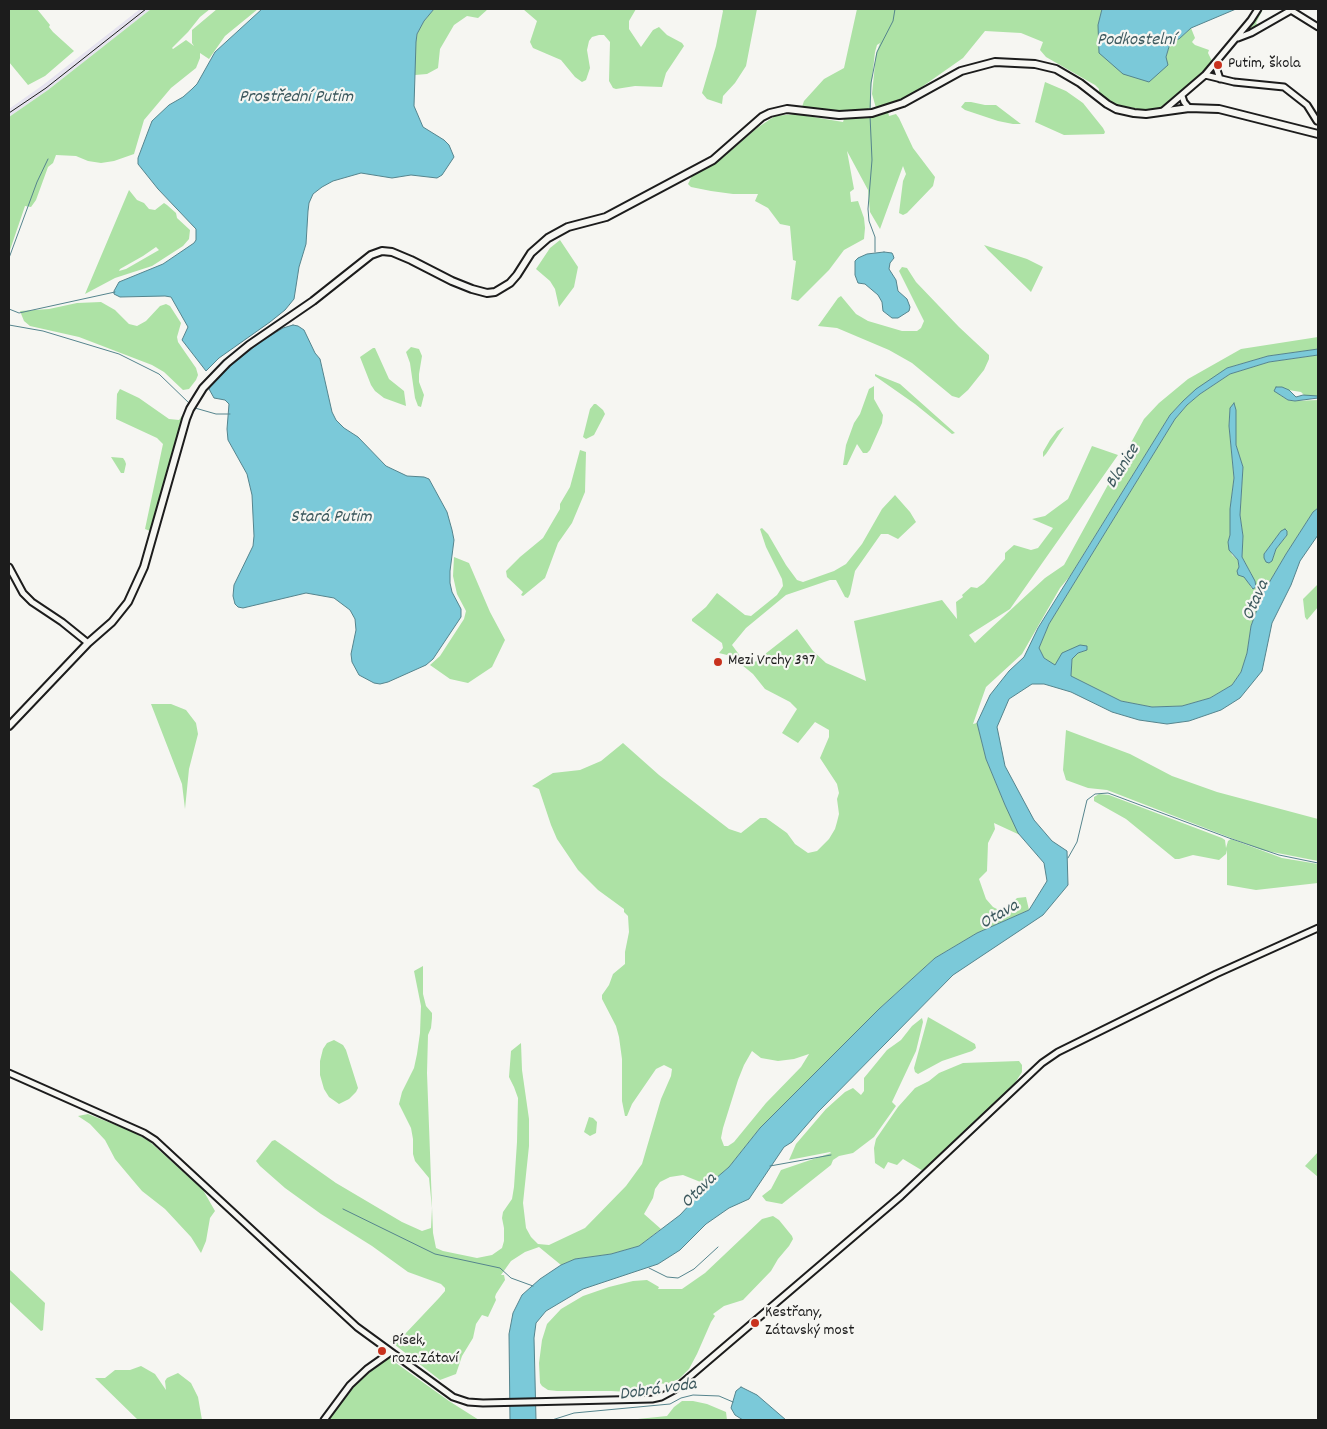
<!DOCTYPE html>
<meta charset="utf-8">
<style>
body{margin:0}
#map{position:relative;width:1327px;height:1429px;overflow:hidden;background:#f6f6f2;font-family:Dekko,sans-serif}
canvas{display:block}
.frame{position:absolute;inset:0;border:10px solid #1c1c1c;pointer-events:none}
</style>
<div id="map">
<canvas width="1327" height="1429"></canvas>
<div class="frame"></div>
</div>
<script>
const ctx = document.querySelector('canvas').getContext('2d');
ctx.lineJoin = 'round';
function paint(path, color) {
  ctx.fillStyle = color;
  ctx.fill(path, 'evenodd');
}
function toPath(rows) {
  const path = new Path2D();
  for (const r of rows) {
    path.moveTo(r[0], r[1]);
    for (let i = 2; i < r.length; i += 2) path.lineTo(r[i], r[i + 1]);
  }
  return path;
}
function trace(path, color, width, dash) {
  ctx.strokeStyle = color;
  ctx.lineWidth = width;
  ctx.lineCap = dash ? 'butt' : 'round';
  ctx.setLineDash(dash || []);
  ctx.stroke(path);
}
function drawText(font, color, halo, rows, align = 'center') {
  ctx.font = font + ' Dekko,sans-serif';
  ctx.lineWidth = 4.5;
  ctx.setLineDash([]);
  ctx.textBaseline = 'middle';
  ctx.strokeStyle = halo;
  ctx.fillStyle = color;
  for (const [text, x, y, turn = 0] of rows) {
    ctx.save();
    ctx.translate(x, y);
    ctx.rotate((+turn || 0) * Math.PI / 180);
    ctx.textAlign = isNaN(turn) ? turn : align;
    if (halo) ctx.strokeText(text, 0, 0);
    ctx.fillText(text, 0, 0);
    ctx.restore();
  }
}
const built = toPath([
 [140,9,151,9,48,90,9,117,9,109,43,85]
]);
const green = toPath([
 [9,9,37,9,50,25,49,27,53,32,74,51,45,76,28,85,9,62],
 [151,9,210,9,200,17,188,32,172,48,173,49,186,40,194,46,192,43,192,30,217,9,258,9,225,36,209,59,200,53,200,58,196,68,171,88,144,120,134,154,114,161,101,163,88,161,76,156,56,155,53,163,48,167,36,200,31,207,25,206,9,253,9,117,48,90],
 [434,9,488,9,478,18,467,16,454,25,440,49,438,68,427,74,415,75,414,54,417,34,424,21],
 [523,9,550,10,557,9,636,9,629,21,629,29,641,47,653,30,659,27,667,35,682,43,684,46,666,73,662,87,635,86,616,89,613,88,609,81,610,42,604,35,599,35,592,37,589,41,587,50,590,68,586,80,582,82,575,77,561,60,533,48,530,42,537,21],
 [722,9,757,9,746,66,735,83,723,96,722,104,707,99,702,93,716,46,723,11],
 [857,9,1102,9,1098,25,1166,57,1171,40,1179,39,1191,28,1195,38,1192,42,1195,45,1209,50,1208,53,1213,63,1167,105,1157,110,1139,109,1117,105,1111,102,1099,92,1099,89,1095,85,1046,57,1040,50,1043,42,1021,33,985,31,963,58,906,98,876,108,872,94,876,54,880,43,877,45,875,52,870,97,871,108,860,111,824,110,802,107,804,101,824,79,844,68],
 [1259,9,1263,9,1256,23,1258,26,1285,11,1245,35,1243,34,1253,21],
 [1045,82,1066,91,1083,103,1103,128,1105,132,1104,134,1064,135,1035,122],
 [965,102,971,102,985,105,996,105,1021,124,1013,124,998,121,965,110,961,107],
 [888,111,889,116,896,114,899,118,913,148,935,177,933,186,907,213,903,215,899,213,903,181,906,174,903,166,880,229,870,212,868,190,847,151,854,189,850,192,851,202,858,201,864,218,865,228,864,239,844,250,829,270,798,301,791,299,796,261,793,260,790,226,780,224,768,208,755,201,758,194,733,194,711,191,691,187,688,184,692,176,720,160,757,128,775,116,795,114,843,122,844,119,868,117],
 [129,190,137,200,144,203,149,209,155,210,164,203,167,205,176,213,177,218,190,230,189,239,183,246,152,266,115,278,85,294],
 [156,247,159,250,126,269,119,271,120,269,143,256],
 [560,240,578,267,574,287,559,307,555,289,550,281,536,269,550,248],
 [984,245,1027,259,1043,267,1031,292,988,250],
 [902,267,907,268,916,282,959,327,989,355,989,359,984,370,968,390,959,398,952,396,912,363,889,350,837,328,818,326,838,298,841,296,856,314,868,321,902,331,917,331,921,328,924,321,899,271],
 [101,302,115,310,129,324,137,326,146,321,160,306,166,304,170,306,181,323,177,337,178,342,196,368,198,375,196,380,189,389,183,390,164,372,152,365,79,337,30,326,24,321,20,311,49,309,77,303],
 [1318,337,1318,349,1268,356,1227,368,1183,401,1170,415,1070,576,1060,588,1022,654,986,687,973,724,977,723,986,759,1005,805,1020,835,994,823,995,829,988,843,987,871,979,879,986,899,993,907,999,910,1006,909,1017,898,1026,897,1029,910,977,933,935,958,879,1009,760,1128,729,1167,708,1185,683,1175,670,1177,660,1182,655,1189,653,1198,644,1214,661,1229,639,1246,611,1254,575,1259,561,1265,539,1247,525,1252,511,1261,501,1275,504,1275,505,1280,496,1294,495,1297,496,1300,488,1317,482,1315,476,1324,473,1338,462,1356,456,1374,440,1380,390,1341,395,1341,405,1334,439,1298,445,1291,445,1288,441,1284,408,1272,372,1246,321,1214,285,1188,260,1166,256,1161,272,1141,275,1140,336,1183,402,1222,422,1231,431,1228,432,1208,429,1178,415,1161,413,1154,413,1139,411,1128,399,1104,402,1092,414,1068,417,1054,420,1033,421,1006,414,971,423,966,423,994,426,1006,432,1013,432,1018,431,1028,428,1035,427,1073,433,1233,436,1248,443,1251,477,1258,492,1255,502,1248,504,1241,504,1228,502,1218,503,1212,512,1199,514,1187,517,1142,518,1098,514,1087,509,1077,511,1051,521,1043,522,1070,529,1119,529,1146,523,1203,526,1228,531,1237,538,1244,549,1245,585,1228,626,1186,642,1164,661,1099,671,1076,672,1069,664,1065,656,1069,632,1104,627,1116,625,1116,622,1101,622,1059,619,1037,616,1026,602,999,602,995,609,985,613,974,625,964,625,952,629,932,628,916,624,912,624,909,598,890,578,870,557,839,551,825,539,789,532,786,553,773,580,770,601,761,623,743,659,775,729,829,741,833,760,818,766,818,787,833,795,844,808,853,817,851,829,839,835,829,837,822,839,814,837,799,839,793,837,784,820,758,829,737,829,730,815,722,798,743,782,733,797,709,790,702,765,689,753,674,731,656,719,653,723,648,722,643,692,621,692,619,706,607,717,593,745,615,751,616,777,595,783,586,782,579,766,547,760,529,762,528,768,534,786,565,797,580,803,582,834,571,846,564,862,544,882,509,895,495,910,512,916,522,898,539,888,534,881,534,855,571,850,594,848,598,845,597,836,580,830,580,786,595,746,628,732,645,746,664,751,665,797,629,813,651,826,663,866,681,854,621,942,600,957,619,956,602,963,597,962,595,971,587,977,588,984,583,1005,559,1005,553,1014,545,1031,550,1038,548,1053,528,1032,519,1045,516,1068,499,1092,446,1118,455,1010,609,969,635,975,643,1045,578,1064,565,1144,419,1159,403,1188,379,1241,349],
 [752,1051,761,1058,778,1061,794,1059,809,1054,801,1067,766,1103,734,1142,728,1146,724,1146,721,1138,723,1128,738,1080,744,1065],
 [411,347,419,349,422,356,419,374,419,382,424,395,421,407,418,406,415,398,410,363,406,352],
 [373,348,375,348,389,379,404,391,406,406,384,398,375,391,371,385,360,357],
 [1318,355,1318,396,1305,396,1301,392,1282,389,1280,395,1288,400,1295,401,1318,400,1318,508,1313,512,1286,554,1263,593,1251,626,1247,653,1241,672,1232,685,1210,698,1182,706,1152,707,1121,701,1071,676,1072,659,1078,653,1087,650,1087,646,1055,666,1044,658,1039,648,1049,624,1175,419,1187,405,1200,394,1230,374,1269,362],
 [1230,408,1236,410,1236,445,1243,467,1240,515,1243,536,1242,557,1252,575,1252,589,1239,567,1238,560,1232,555,1228,542,1230,535,1230,509,1234,478,1229,426],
 [1281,531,1287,535,1276,549,1272,561,1264,554],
 [875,374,900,384,955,433,952,434,915,404,875,376],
 [874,386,874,399,883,415,882,423,870,450,867,453,863,453,857,444,847,465,843,465,846,445,854,423,860,414,869,389],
 [120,389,139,398,169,419,179,420,184,413,150,531,145,529,163,444,157,438,116,419,117,394],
 [594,404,596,404,603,410,605,414,594,435,586,439,583,437,590,409],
 [1064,427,1046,454,1043,457,1043,452,1050,440,1057,431],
 [580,450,586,452,585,492,572,523,558,543,545,578,523,596,521,595,523,592,507,577,506,571,520,557,543,538,550,526,560,509,560,504,570,487],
 [111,457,123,458,125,461,126,464,124,473,121,473],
 [454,557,469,563,490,612,505,640,492,667,468,683,450,679,430,665,440,656,464,619,466,611,457,594,453,576],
 [1318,584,1318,607,1307,620,1305,617,1303,599],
 [151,704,171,704,186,710,196,723,198,734,189,769,185,809,182,784],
 [1066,730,1130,754,1172,776,1217,792,1318,819,1318,861,1262,850,1107,790,1088,788,1066,780,1063,770],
 [1099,794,1109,795,1222,838,1225,840,1226,848,1228,841,1231,839,1282,858,1318,864,1318,883,1256,890,1227,885,1227,850,1226,854,1219,860,1193,855,1179,859,1175,859,1126,819,1094,801,1094,797],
 [928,1017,956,1033,975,1044,976,1048,972,1051,942,1061,918,1074,915,1072,914,1068],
 [922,1018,923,1022,916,1051,892,1102,896,1106,874,1137,853,1153,839,1156,833,1160,831,1165,782,1204,766,1201,762,1196,771,1189,781,1170,831,1153,830,1152,789,1160,796,1144,826,1109,845,1092,853,1088,861,1095,864,1091,864,1078,887,1050,901,1040,912,1026],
 [334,1040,343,1045,346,1050,358,1088,356,1092,349,1099,339,1104,329,1097,324,1089,320,1075,320,1061,323,1049,327,1043],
 [1019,1061,1022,1065,1022,1072,1013,1086,923,1171,903,1159,897,1165,888,1162,884,1169,875,1163,874,1148,876,1139,898,1107,915,1088,929,1081,939,1073,963,1063],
 [88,1114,131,1131,149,1141,203,1190,215,1211,210,1218,206,1241,201,1253,191,1237,165,1209,142,1191,136,1184,115,1159,105,1140,90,1124,78,1116],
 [589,1117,593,1118,597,1122,596,1133,590,1136,584,1132],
 [1318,1152,1318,1177,1305,1166],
 [773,1216,779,1220,792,1236,793,1239,789,1246,778,1259,771,1271,743,1300,724,1306,713,1314,715,1316,711,1322,697,1354,689,1369,679,1379,666,1384,657,1383,647,1393,611,1391,557,1391,548,1390,542,1386,540,1383,539,1363,542,1340,547,1324,561,1309,583,1296,609,1287,633,1281,647,1280,659,1287,658,1289,682,1289,705,1273,762,1219],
 [9,1269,45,1303,43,1330,41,1331,9,1301],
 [389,1358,449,1401,479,1420,328,1420,352,1388,370,1372],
 [141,1366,155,1374,166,1390,165,1381,167,1378,178,1373,191,1383,198,1397,202,1420,138,1420,95,1378,105,1378,115,1370,130,1370],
 [682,1401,693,1401,707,1404,726,1412,727,1420,628,1420,667,1416,674,1407]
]);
const water = toPath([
 [262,9,434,9,424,21,417,34,416,42,414,106,423,127,444,140,449,145,454,157,442,175,437,178,411,175,392,178,361,173,333,181,322,187,313,194,309,203,308,211,306,244,299,267,294,299,285,310,270,322,219,358,206,371,182,340,188,327,171,297,165,296,120,297,114,294,114,291,119,282,163,264,194,243,196,240,196,229,158,189,138,164,138,158,152,121,169,105,183,97,192,89,197,84,215,52,262,9],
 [1102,9,1236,9,1191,28,1179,39,1171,40,1166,57,1168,65,1149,82,1123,74,1099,53,1098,25,1102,9],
 [884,252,892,253,893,255,894,258,890,263,889,269,896,280,898,291,907,299,910,307,909,311,898,318,892,318,883,311,882,302,878,295,865,284,858,283,855,275,855,261,858,258,867,254,884,252],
 [293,325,298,326,304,330,315,353,320,359,332,412,336,420,344,428,358,437,386,466,407,476,424,477,429,479,447,512,452,530,454,540,450,571,450,583,452,592,461,609,461,617,433,659,426,665,388,682,380,684,374,683,359,675,352,662,351,654,356,630,355,619,350,610,334,598,306,593,243,608,238,607,235,604,233,596,234,585,253,546,254,536,252,495,247,474,228,440,227,429,229,404,225,400,214,398,209,389,211,385,217,377,260,342,283,328,293,325],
 [1318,349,1318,355,1269,362,1230,374,1200,394,1187,405,1175,419,1049,624,1039,648,1044,658,1055,665,1062,653,1080,645,1087,646,1087,650,1078,653,1072,659,1071,676,1121,701,1152,707,1182,706,1210,698,1232,685,1241,672,1247,653,1251,626,1263,593,1286,554,1313,512,1318,508,1318,535,1300,561,1291,585,1272,623,1262,671,1240,698,1221,710,1189,721,1167,724,1139,720,1112,712,1071,692,1044,684,1032,684,1009,699,997,727,1005,766,1034,820,1052,841,1067,851,1068,885,1043,915,953,975,818,1112,792,1142,784,1147,749,1199,729,1208,706,1224,680,1250,658,1264,583,1289,546,1311,536,1323,534,1338,536,1420,510,1420,509,1334,513,1313,522,1295,540,1279,561,1265,575,1259,611,1254,639,1246,680,1215,708,1185,729,1167,760,1128,879,1009,935,958,977,933,1029,910,1047,881,1044,863,1018,833,1005,805,986,759,977,723,990,695,1009,671,1024,657,1038,628,1170,415,1183,401,1196,389,1227,368,1268,356,1318,349],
 [1276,387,1282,387,1289,390,1296,397,1303,395,1318,396,1318,398,1295,401,1288,400,1274,391,1276,387],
 [1234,403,1236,410,1236,445,1243,467,1240,515,1243,536,1242,557,1255,581,1256,587,1253,589,1244,577,1238,575,1237,571,1239,567,1238,560,1229,550,1228,542,1230,535,1230,509,1234,478,1229,426,1230,408,1234,403],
 [1285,529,1287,531,1287,535,1276,549,1272,561,1269,563,1266,562,1264,558,1264,554,1281,531,1285,529],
 [741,1387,757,1395,786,1420,743,1420,735,1415,731,1408,736,1391,741,1387]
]);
const stream = toPath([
 [870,111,871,83,877,52,893,21,895,9],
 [870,115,872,160,868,209,869,221,875,237,875,252],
 [9,258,37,182,48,159],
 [9,309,19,313,115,292],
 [9,325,43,331,119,354,159,374,190,404],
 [195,408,216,414,230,414],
 [1068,858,1077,842,1087,800,1095,794,1108,793,1229,838,1279,855,1318,863],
 [770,1166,831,1155],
 [343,1209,435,1254,500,1268,511,1278,533,1286],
 [649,1268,667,1277,678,1278,694,1269,718,1247],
 [552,1420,574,1413,670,1404,681,1398,693,1395,719,1396,733,1402]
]);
const minor = toPath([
 [1289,9,1318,27],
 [1238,38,1251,33,1293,9],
 [1215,64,1220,79],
 [1205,75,1234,82,1284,87,1307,105,1317,121],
 [1182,96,1184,102,1189,108],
 [1163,111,1205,75,1251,20,1258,9],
 [9,567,23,593,32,602,62,622,88,643],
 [9,1073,144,1133,155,1140,357,1327,453,1397,468,1402,483,1403,652,1399,661,1397,674,1390,901,1196,1042,1063,1058,1052,1216,974,1318,928],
 [324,1420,350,1385,367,1369,391,1352]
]);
const major = toPath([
 [9,726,88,643,112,622,128,602,144,567,186,419,190,409,203,388,227,363,249,345,313,301,371,255,382,251,392,252,411,260,452,281,472,289,487,293,495,292,510,283,517,275,531,253,548,238,568,227,606,217,713,160,762,117,770,113,787,109,839,115,872,113,903,103,961,71,995,62,1035,64,1056,69,1080,83,1107,104,1116,109,1134,113,1146,114,1189,108,1219,109,1318,134]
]);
const rail = toPath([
 [9,113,46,88,146,9]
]);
const markers = [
 [1218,65,5,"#c8321e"],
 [718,662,5,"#c8321e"],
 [755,1323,5,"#c8321e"],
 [382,1351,5,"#c8321e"]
];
const poiNames = [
 ["Putim, škola",1228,65],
 ["Mezi Vrchy 397",728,662],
 ["Kestřany,",765,1314],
 ["Zátavský most",765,1332],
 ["Písek,",392,1342],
 ["rozc.Zátaví",392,1360]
];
const waterNames = [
 ["Podkostelní",1136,42],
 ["Prostřední Putim",296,99],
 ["Blanice",1124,467,-58],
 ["Stará Putim",331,519],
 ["Otava",1257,601,-66],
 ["Otava",1000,916,-30],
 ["Otava",700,1192,-45],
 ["Dobrá voda",658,1391,-8]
];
paint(built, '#e6e3ef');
paint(green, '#ade2a5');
paint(water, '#7bc9d9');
trace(water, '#55848d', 1);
trace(stream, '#55848d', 1);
trace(minor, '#1c1c1c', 9);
trace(major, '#1c1c1c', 10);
trace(minor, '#f6f6f2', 5);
trace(major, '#f6f6f2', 6);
trace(rail, '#1c1c1c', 1);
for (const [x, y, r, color] of markers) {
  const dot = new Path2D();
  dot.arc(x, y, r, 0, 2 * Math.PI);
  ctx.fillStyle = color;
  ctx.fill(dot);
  trace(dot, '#f6f6f2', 2);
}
drawText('16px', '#1c1c1c', '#f6f6f2', poiNames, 'left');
drawText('italic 18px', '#3d595e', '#f6f6f2', waterNames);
</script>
